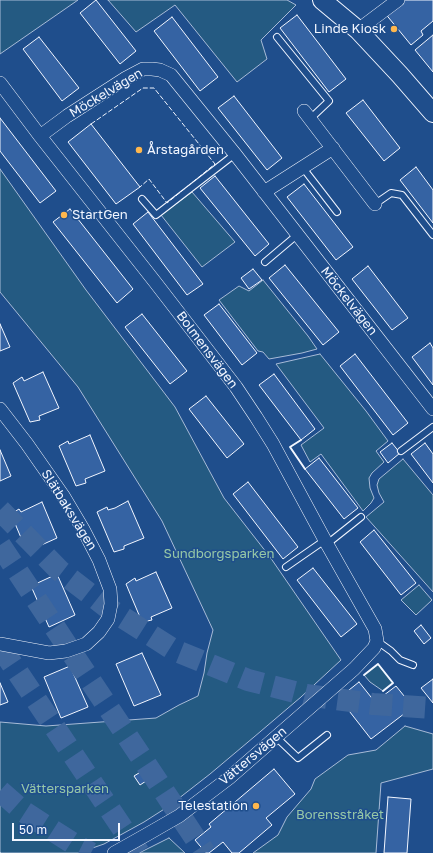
<!DOCTYPE html>
<meta charset="utf-8">
<style>
body{margin:0}
#map{position:relative;width:433px;height:853px;overflow:hidden;background:#1f4e8c;font-family:"Golos Text",sans-serif}
canvas{display:block}
.scale{position:absolute;left:12px;top:823px;width:108px;height:18px;box-sizing:border-box;border:2px solid #f2f6ff;border-top:0;padding-left:5px;font-size:12px;line-height:14px;white-space:nowrap;color:#f2f6ff;-webkit-text-stroke:3px #1f4e8c;paint-order:stroke}
</style>
<div id="map">
<canvas width="433" height="853"></canvas>
<div class="scale">50 m</div>
</div>
<script>
const ctx = document.querySelector('canvas').getContext('2d');
ctx.lineJoin = 'round';
function paint(path, color) {
  ctx.fillStyle = color;
  ctx.fill(path, 'evenodd');
}
function toPath(rows) {
  const path = new Path2D();
  for (const r of rows) {
    path.moveTo(r[0], r[1]);
    for (let i = 2; i < r.length; i += 2) path.lineTo(r[i], r[i + 1]);
  }
  return path;
}
function trace(path, color, width, dash) {
  ctx.strokeStyle = color;
  ctx.lineWidth = width;
  ctx.lineCap = dash ? 'butt' : 'round';
  ctx.setLineDash(dash || []);
  ctx.stroke(path);
}
function drawText(font, color, halo, rows, align = 'center') {
  ctx.font = font + ' "Golos Text",sans-serif';
  ctx.lineWidth = 3;
  ctx.setLineDash([]);
  ctx.textBaseline = 'middle';
  ctx.strokeStyle = halo;
  ctx.fillStyle = color;
  for (const [text, x, y, turn = 0] of rows) {
    ctx.save();
    ctx.translate(x, y);
    ctx.rotate((+turn || 0) * Math.PI / 180);
    ctx.textAlign = isNaN(turn) ? turn : align;
    if (halo) ctx.strokeText(text, 0, 0);
    ctx.fillText(text, 0, 0);
    ctx.restore();
  }
}
const green = toPath([
 [0,0,78,0,0,54,0,0],
 [108,0,287,0,296,5,261,40,267,59,237,82,175,5,136,32,108,0],
 [0,169,86,290,175,407,224,498,270,557,341,660,301,697,254,737,210,774,169,806,144,822,104,844,78,853,0,853,0,722,46,726,156,718,179,705,198,696,204,673,207,653,213,630,206,615,162,521,78,387,0,292,0,169],
 [192,192,235,242,202,267,161,215,192,192],
 [263,280,308,336,317,349,302,353,269,359,263,352,258,351,219,300,239,286,249,291,263,280],
 [320,354,366,411,388,441,376,451,384,462,372,473,369,478,370,488,374,498,371,503,363,511,321,454,310,462,301,445,324,428,276,364,320,354],
 [403,459,433,495,433,592,366,517,384,502,379,493,377,485,379,479,403,459],
 [419,585,432,600,416,615,401,600,419,585],
 [378,664,393,683,383,691,370,682,364,675,378,664],
 [405,726,433,734,433,769,381,783,376,853,253,853,278,835,287,817,311,789,315,779,348,755,376,750,405,726],
 [169,838,185,853,139,853,169,838]
]);
const building = toPath([
 [96,0,136,51,120,64,80,13,96,0],
 [399,0,433,0,433,21,421,31,423,35,411,45,384,12,399,0],
 [297,15,346,79,329,92,280,28,297,15],
 [172,17,218,77,200,91,154,31,172,17],
 [433,35,433,72,415,50,433,35],
 [39,37,79,88,62,101,23,49,39,37],
 [234,96,282,158,267,170,218,108,234,96],
 [363,100,400,148,384,161,346,113,363,100],
 [0,118,56,191,40,203,0,151,0,118],
 [91,124,140,187,116,204,68,142,91,124],
 [416,167,433,190,433,223,400,180,416,167],
 [215,176,269,244,255,256,200,188,215,176],
 [304,184,353,247,336,260,287,197,304,184],
 [70,209,133,289,117,303,53,222,70,209],
 [148,212,203,284,187,295,133,224,148,212],
 [285,265,339,332,323,345,269,278,285,265],
 [368,266,408,318,392,330,352,279,368,266],
 [253,269,262,280,249,289,241,278,253,269],
 [219,304,257,353,242,365,204,315,219,304],
 [142,314,187,371,170,384,125,327,142,314],
 [0,324,10,347,0,351,0,324],
 [430,343,433,348,433,385,412,357,430,343],
 [355,354,408,423,393,435,340,366,355,354],
 [43,372,59,408,39,416,40,420,30,422,13,383,22,377,24,381,43,372],
 [274,374,315,429,301,440,259,385,274,374],
 [206,396,244,444,227,458,189,409,206,396],
 [90,435,105,471,85,479,86,483,76,486,59,446,68,441,69,444,90,435],
 [392,443,400,453,388,463,380,452,392,443],
 [425,443,433,454,433,483,411,454,425,443],
 [0,450,11,476,0,481,0,450],
 [319,458,358,508,344,519,305,469,319,458],
 [248,482,298,547,283,559,233,494,248,482],
 [128,501,144,538,124,546,124,549,114,552,97,512,107,507,108,510,115,508,128,501],
 [42,502,57,538,37,547,38,549,27,552,11,514,19,509,21,512,42,502],
 [374,530,416,583,401,595,360,542,374,530],
 [313,568,357,624,341,637,297,580,313,568],
 [156,572,172,608,151,617,152,620,142,622,126,584,135,578,136,581,156,572],
 [57,574,75,615,49,627,31,586,57,574],
 [421,625,431,638,424,644,414,631,421,625],
 [142,653,161,695,134,706,116,664,142,653],
 [70,666,88,707,61,718,44,677,70,666],
 [433,679,433,703,421,688,433,679],
 [359,682,375,702,396,686,413,707,371,739,339,698,359,682],
 [0,683,8,702,0,705,0,683],
 [147,768,152,777,140,785,134,776,147,768],
 [274,769,295,794,266,818,272,825,239,853,232,853,223,842,209,853,206,853,195,840,211,827,209,824,274,769],
 [388,797,411,799,407,853,384,853,388,797]
]);
const motorwayTunnel = toPath([
 [0,510,60,571,108,608,174,650,248,680,306,695,373,704,433,708],
 [0,545,205,853],
 [0,646,139,853],
 [0,791,24,812,77,846,91,853]
]);
const service = toPath([
 [277,37,329,101,310,119],
 [303,168,337,212],
 [142,199,156,215,235,154],
 [375,204,391,193,402,195,433,235],
 [265,262,297,235],
 [401,451,433,427],
 [327,544,361,517],
 [286,567,325,540],
 [377,641,391,651,400,660,413,665],
 [276,737,298,758,327,735]
]);
const minor = toPath([
 [358,30,398,0],
 [0,83,40,136,155,282,236,387,256,417,273,444,327,544,375,629,377,641,374,648,354,669,276,737,229,778,179,816,146,835,114,853],
 [304,111,375,204],
 [40,136,67,116,126,78,143,69,152,69,160,70,171,75,235,154,433,409],
 [264,192,333,148],
 [0,409,27,444,64,497,83,529,99,560,110,589,111,604,108,619,99,632,86,644,66,651,49,653,0,644]
]);
const secondary = toPath([
 [322,0,358,30,400,75,433,113]
]);
const fence = toPath([
 [91,124,143,88,154,88,215,164,167,203,149,179,140,187],
 [0,852,0,853]
]);
const wall = toPath([
 [301,440,290,447,305,469],
 [364,675,378,664,393,683,383,691]
]);
const markers = [
 [394,29,4,"#ffb74d"],
 [139,150,4,"#ffb74d"],
 [64,215,4,"#ffb74d"],
 [256,806,4,"#ffb74d"]
];
const poiNames = [
 ["Linde Kiosk",386,29],
 ["Årstagården",147,150,"left"],
 ["StartGen",72,215,"left"],
 ["Telestation",248,806]
];
const streetNames = [
 ["Möckelvägen",106,93,-31],
 ["Möckelvägen",349,301,52],
 ["Bolmensvägen",207,350,53],
 ["Slätbaksvägen",69,510,58],
 ["Vättersvägen",253,756,-40]
];
const parkNames = [
 ["Sundborgsparken",219,554],
 ["Vättersparken",65,789],
 ["Borensstråket",340,815]
];
paint(green, '#245a82');
trace(green, '#a8bbd7', 1);
paint(building, '#3563a3');
trace(building, '#f2f6ff', 1);
trace(motorwayTunnel, '#3f679d', 22, [22, 11]);
trace(service, '#f2f6ff', 8);
trace(minor, '#f2f6ff', 14);
trace(secondary, '#f2f6ff', 20);
trace(service, '#1f4e8c', 6);
trace(minor, '#1f4e8c', 13);
trace(secondary, '#1f4e8c', 18);
trace(fence, '#f2f6ff', 1, [5, 2]);
trace(wall, '#f2f6ff', 2);
for (const [x, y, r, color] of markers) {
  const dot = new Path2D();
  dot.arc(x, y, r, 0, 2 * Math.PI);
  ctx.fillStyle = color;
  ctx.fill(dot);
  trace(dot, '#1f4e8c', 1.5);
}
drawText('13px', '#f2f6ff', '#1f4e8c', poiNames, 'right');
drawText('13px', '#f2f6ff', '#1f4e8c', streetNames);
drawText('13px', '#97c8a6', '#1f4e8c', parkNames);
</script>
